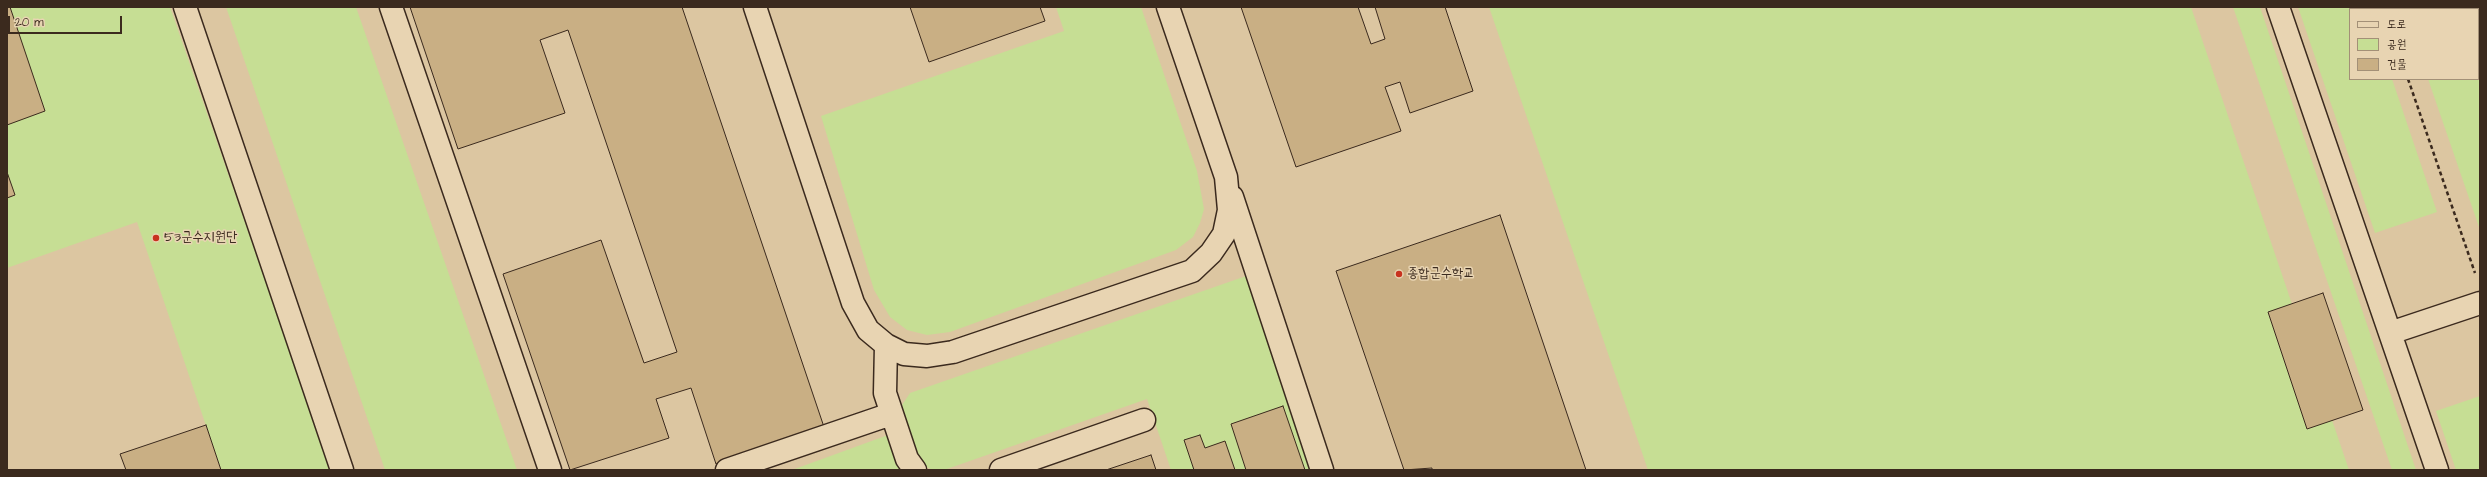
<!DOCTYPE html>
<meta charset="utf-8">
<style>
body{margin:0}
#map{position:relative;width:2487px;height:477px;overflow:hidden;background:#e8d4b2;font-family:"Architects Daughter","Poor Story",sans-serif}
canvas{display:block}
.frame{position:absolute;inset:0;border:8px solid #3b2a1e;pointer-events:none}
.legend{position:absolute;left:2349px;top:8px;width:130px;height:72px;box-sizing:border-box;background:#e8d4b2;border:1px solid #a39077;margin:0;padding:5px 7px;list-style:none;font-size:12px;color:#3b2a1e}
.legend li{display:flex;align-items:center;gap:8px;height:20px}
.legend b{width:20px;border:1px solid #a39077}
.scale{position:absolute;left:8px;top:16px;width:114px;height:18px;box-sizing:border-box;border:2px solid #3b2a1e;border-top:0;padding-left:5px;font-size:12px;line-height:14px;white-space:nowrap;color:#3b2a1e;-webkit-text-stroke:3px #e8d4b2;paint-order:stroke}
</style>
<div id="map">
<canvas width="2487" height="477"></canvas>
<div class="frame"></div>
<ul class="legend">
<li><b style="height:5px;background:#e8d4b2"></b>도로</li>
<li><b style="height:11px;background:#c6de94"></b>공원</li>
<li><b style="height:11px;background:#c9af84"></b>건물</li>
</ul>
<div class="scale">20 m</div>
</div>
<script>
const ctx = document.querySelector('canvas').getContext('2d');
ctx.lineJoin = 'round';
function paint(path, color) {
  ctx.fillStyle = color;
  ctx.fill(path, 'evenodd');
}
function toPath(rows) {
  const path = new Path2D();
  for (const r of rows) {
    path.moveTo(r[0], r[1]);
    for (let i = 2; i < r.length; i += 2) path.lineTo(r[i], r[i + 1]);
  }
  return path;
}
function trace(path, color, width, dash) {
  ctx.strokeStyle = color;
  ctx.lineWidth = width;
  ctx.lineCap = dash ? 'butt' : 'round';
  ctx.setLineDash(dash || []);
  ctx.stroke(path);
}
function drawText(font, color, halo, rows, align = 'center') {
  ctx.font = font + ' "Architects Daughter","Poor Story",sans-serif';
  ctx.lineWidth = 3;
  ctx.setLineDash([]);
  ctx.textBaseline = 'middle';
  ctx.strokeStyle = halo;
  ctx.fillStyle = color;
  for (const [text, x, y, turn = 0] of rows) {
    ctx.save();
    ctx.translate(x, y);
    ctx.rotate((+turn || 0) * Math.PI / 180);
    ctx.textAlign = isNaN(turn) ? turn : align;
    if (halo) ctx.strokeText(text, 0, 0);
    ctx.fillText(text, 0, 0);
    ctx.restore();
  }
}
const built = toPath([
 [7,7,2480,7,2480,470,7,470],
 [2350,9,2478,9,2478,79,2350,79]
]);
const green = toPath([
 [7,7,170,7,331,470,221,470,137,222,7,268],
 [226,7,356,7,517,470,385,470],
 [1056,7,1141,7,1197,171,1204,209,1200,223,1193,237,1176,250,950,332,927,335,907,330,890,317,874,290,821,116,1064,31],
 [1489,7,2191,7,2292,304,2268,313,2307,428,2332,420,2349,470,1648,470],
 [2233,7,2260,7,2416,470,2392,470],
 [2298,7,2368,7,2368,9,2350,9,2350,79,2392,79,2437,212,2375,233],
 [2478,28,2480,34,2480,230,2428,79,2478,79],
 [1249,275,1314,470,1171,470,1147,399,944,470,933,470,924,466,913,454,902,405,910,393],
 [2480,396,2480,470,2456,470,2436,411],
 [888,435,901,470,792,470]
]);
const building = toPath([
 [7,7,10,7,45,111,7,125,7,7],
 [410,7,682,7,824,427,716,464,691,388,656,399,669,438,570,470,503,274,601,240,644,363,677,352,568,30,540,40,565,113,458,149,410,7],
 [910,7,1040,7,1045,21,929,62,910,7],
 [1241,7,1358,7,1371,44,1385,39,1375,7,1445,7,1473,91,1410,113,1400,82,1385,87,1401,131,1296,167,1241,7],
 [2471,7,2480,7,2480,34,2478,9,2472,9,2471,7],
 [7,172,15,195,7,198,7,172],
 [1500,215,1586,470,1432,470,1432,468,1404,470,1336,271,1500,215],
 [2323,293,2363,410,2307,429,2268,312,2323,293],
 [1283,406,1305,470,1246,470,1231,424,1283,406],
 [206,425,221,470,126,470,120,454,206,425],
 [1200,435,1205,448,1225,441,1235,470,1194,470,1184,440,1200,435],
 [1151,455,1156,470,1106,470,1151,455]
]);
const path = toPath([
 [2383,7,2383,9],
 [2408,79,2475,273]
]);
const minor = toPath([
 [185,7,342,470],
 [391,7,550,470],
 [755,7,853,303,868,330,886,345,904,354,927,356,953,352,1192,271,1211,253,1224,234,1229,210,1226,177,1168,7],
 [2278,7,2437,470],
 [1232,197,1322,470],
 [2390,333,2480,303],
 [886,345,885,393,907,459,915,470],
 [727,470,891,414],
 [1001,470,1144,420]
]);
const markers = [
 [156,238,4,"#c8321e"],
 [1399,274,4,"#c8321e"]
];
const poiNames = [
 ["53군수지원단",164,238],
 ["종합군수학교",1407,274]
];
paint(built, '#dcc6a1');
paint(green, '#c6de94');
paint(building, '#c9af84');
trace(building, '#3b2a1e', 1);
trace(minor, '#3b2a1e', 25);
trace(path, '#3b2a1e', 2.5, [4, 3]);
trace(minor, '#e8d4b2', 22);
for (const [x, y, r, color] of markers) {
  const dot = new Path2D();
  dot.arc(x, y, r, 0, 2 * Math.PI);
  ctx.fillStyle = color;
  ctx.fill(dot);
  trace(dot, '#e8d4b2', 1.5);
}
drawText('14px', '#3b2a1e', '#e8d4b2', poiNames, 'left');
</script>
